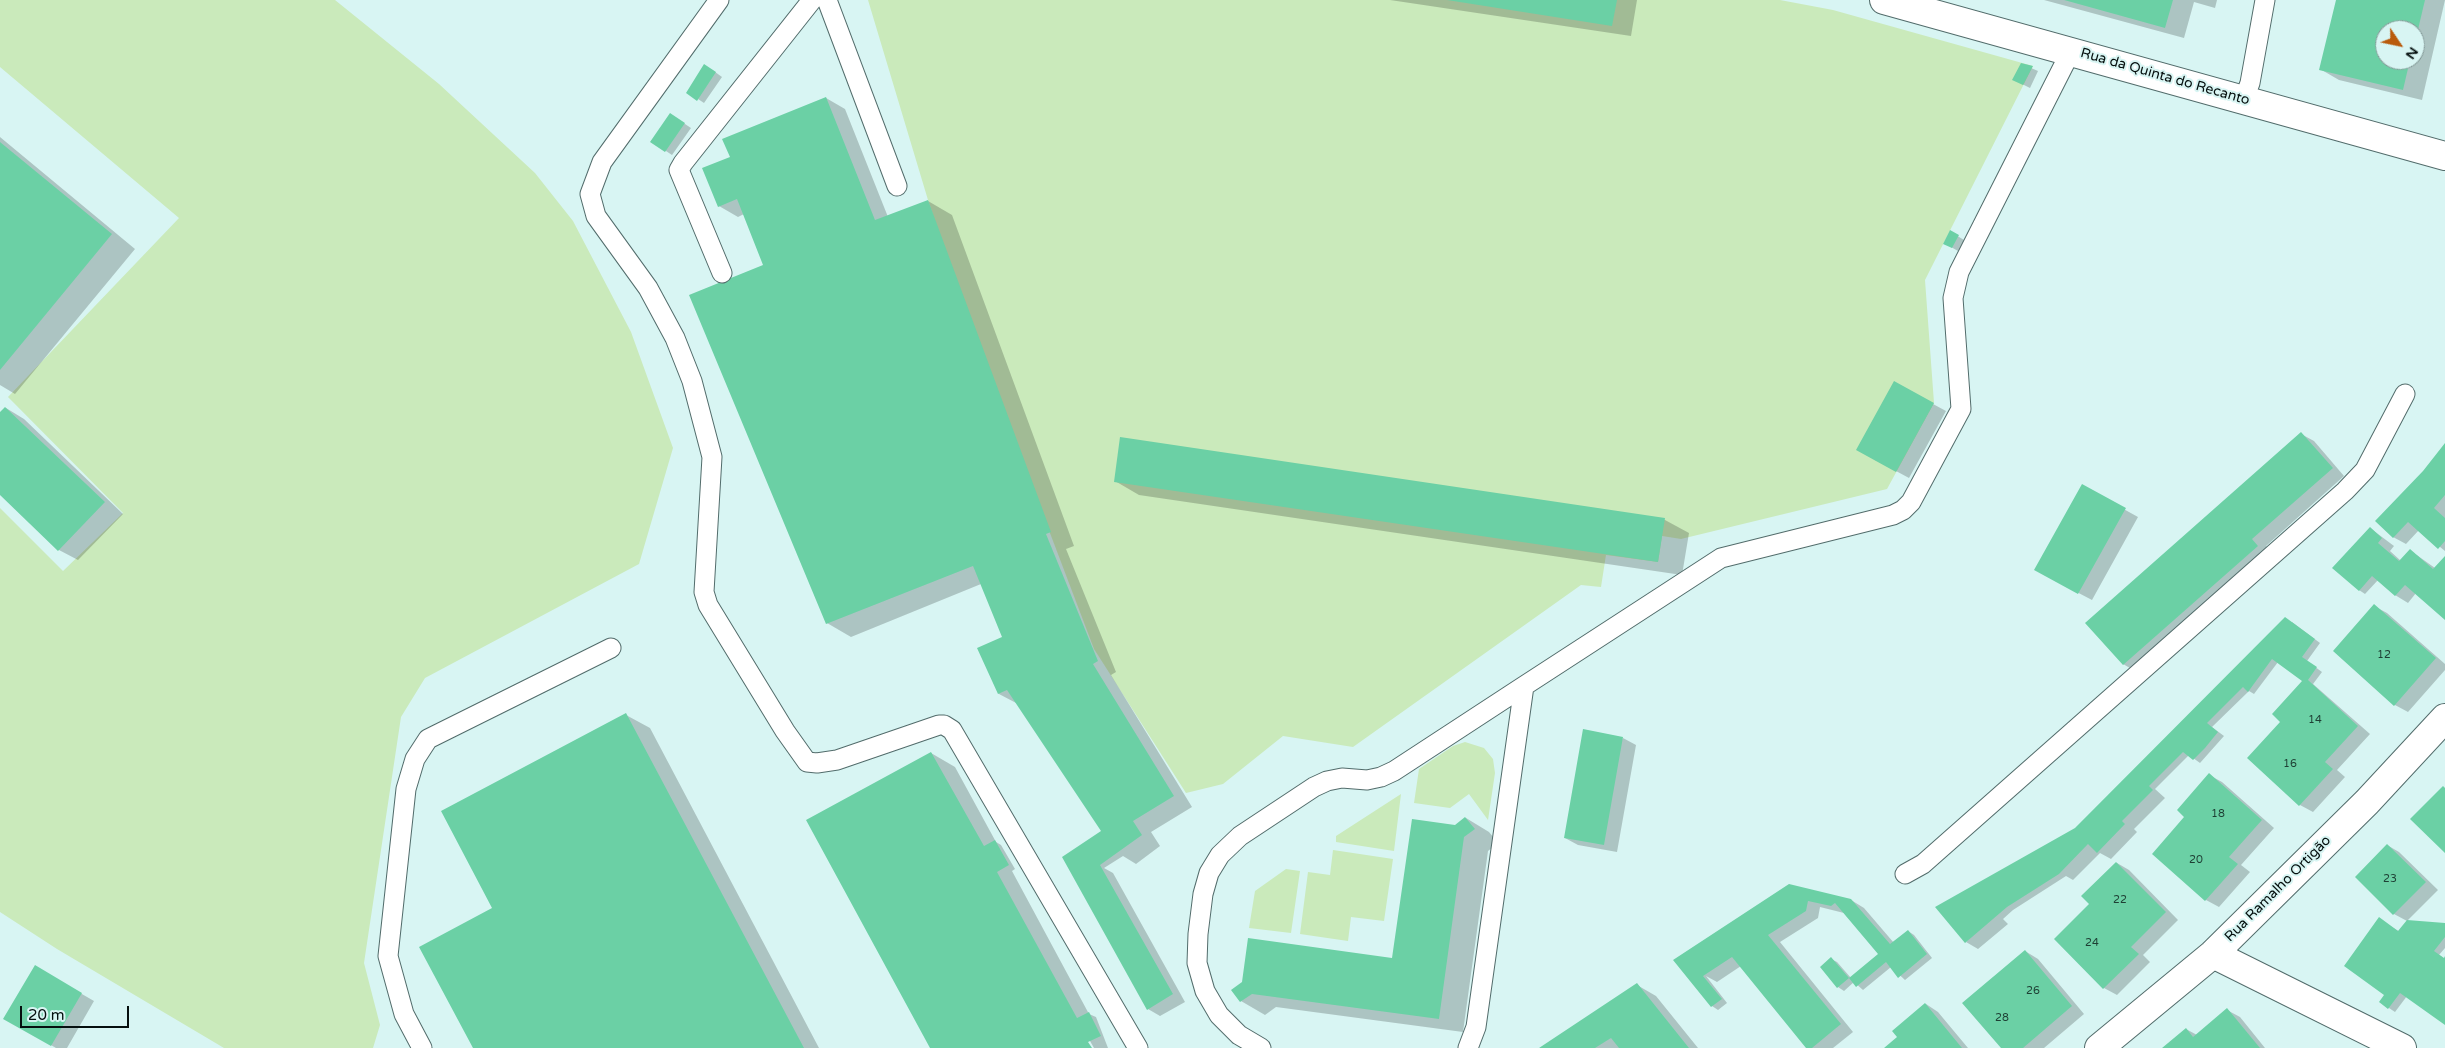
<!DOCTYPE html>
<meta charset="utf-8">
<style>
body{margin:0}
#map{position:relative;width:2445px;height:1048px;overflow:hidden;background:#d8f5f3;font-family:"Varela Round",sans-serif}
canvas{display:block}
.north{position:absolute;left:2375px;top:20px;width:50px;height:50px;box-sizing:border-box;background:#d8f5f3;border:1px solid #849997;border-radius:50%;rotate:124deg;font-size:14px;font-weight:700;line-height:20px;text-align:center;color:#050f0e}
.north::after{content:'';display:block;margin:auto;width:18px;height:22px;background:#b95b0c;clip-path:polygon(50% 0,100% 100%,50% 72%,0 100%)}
.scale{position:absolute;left:20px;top:1006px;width:109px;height:22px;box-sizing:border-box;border:2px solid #050f0e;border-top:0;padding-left:6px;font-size:15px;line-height:18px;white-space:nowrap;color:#050f0e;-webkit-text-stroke:4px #d8f5f3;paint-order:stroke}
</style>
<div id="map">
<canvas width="2445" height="1048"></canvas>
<div class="north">N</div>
<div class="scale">20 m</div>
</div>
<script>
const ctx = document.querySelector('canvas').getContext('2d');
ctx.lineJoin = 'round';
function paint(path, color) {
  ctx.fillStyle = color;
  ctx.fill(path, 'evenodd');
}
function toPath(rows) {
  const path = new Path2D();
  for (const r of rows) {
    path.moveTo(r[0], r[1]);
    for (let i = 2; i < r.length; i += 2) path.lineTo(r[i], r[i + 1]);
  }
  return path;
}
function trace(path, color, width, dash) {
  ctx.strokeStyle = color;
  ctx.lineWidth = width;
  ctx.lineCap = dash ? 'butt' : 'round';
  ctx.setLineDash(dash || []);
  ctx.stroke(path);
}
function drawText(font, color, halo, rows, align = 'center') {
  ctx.font = font + ' "Varela Round",sans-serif';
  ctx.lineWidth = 4;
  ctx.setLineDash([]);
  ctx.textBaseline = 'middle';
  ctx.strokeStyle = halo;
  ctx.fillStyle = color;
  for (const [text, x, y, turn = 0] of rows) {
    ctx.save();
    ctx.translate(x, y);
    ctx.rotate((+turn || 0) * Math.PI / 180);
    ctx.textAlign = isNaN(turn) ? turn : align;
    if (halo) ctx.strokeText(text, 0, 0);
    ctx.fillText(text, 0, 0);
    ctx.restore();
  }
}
const green = toPath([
 [0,0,335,0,439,84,535,173,573,221,631,332,673,448,639,564,425,678,401,717,364,963,380,1025,373,1048,224,1048,57,949,0,912,0,508,63,571,123,513,8,397,179,218,0,67],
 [868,0,1780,0,1833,10,2033,66,1925,280,1934,403,1887,489,1681,539,1662,536,1658,562,1606,555,1601,587,1581,585,1353,747,1283,736,1223,784,1186,793,1094,649,960,296,928,200],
 [1465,742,1484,748,1493,759,1495,773,1488,820,1469,794,1450,808,1414,803,1419,769,1453,746],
 [1401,794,1394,851,1336,842,1336,836],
 [1333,850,1393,859,1384,921,1351,917,1348,941,1300,934,1308,872,1330,875],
 [1286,869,1300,871,1291,933,1249,928,1255,891]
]);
const shadow = toPath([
 [1390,0,1637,0,1631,36],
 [2044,0,2217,0,2215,8,2194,2,2184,38],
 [2337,0,2445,0,2422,100,2339,80,2320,69],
 [2385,30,2415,30,2415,60,2385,60],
 [2022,64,2038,71,2030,88,2020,83],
 [711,69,722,77,704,103,698,99],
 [826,98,845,109,888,217,928,201,952,215,1074,546,1066,549,1116,672,1111,675,1192,807,1151,832,1160,846,1136,864,1123,856,1104,868,1113,873,1185,1002,1160,1016,1148,1009,1064,858,1103,832,1018,704,999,694,979,648,1004,638,981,584,851,637,827,623,767,266,744,214,738,217,719,206,731,157],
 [676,118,691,128,672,155,651,141],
 [0,137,135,249,15,394,0,385],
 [1951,232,1964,240,1958,251,1951,247],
 [1894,383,1946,411,1909,478,1870,457],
 [6,408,24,419,123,514,78,560,59,550,0,493,0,414],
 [2301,434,2314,441,2344,476,2266,546,2276,557,2142,675,2123,664],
 [1121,439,1665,520,1689,533,1682,575,1139,495,1115,481],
 [2445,445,2445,551,2419,530,2406,544,2393,537,2424,472],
 [2082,486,2138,517,2092,600,2048,577],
 [2370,528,2394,546,2390,551,2401,561,2411,551,2435,568,2445,557,2445,618,2416,593,2408,603,2395,595,2378,580,2365,594,2359,590],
 [2374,606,2387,613,2445,664,2445,670,2408,712,2395,705],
 [2292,622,2320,643,2307,661,2322,672,2313,684,2370,734,2337,770,2345,777,2313,812,2300,805,2249,758,2282,722,2304,681,2278,662,2254,694,2249,691,2212,727,2224,736,2200,763,2189,755,2155,789,2165,798,2134,829,2137,832,2111,859,2100,853,2073,880,2066,876,2013,910,2003,919,2008,924,1978,949,1966,942,2076,829],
 [626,715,650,728,819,1048,475,1048,494,909],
 [1623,738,1636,745,1617,852,1578,845,1565,838],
 [931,753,955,767,996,842,1001,845,1015,869,1012,871,1089,1014,1096,1017,1108,1048,1094,1048,1090,1041,1087,1041,1091,1048,931,1048],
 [2209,775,2222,782,2274,828,2241,865,2250,872,2219,907,2206,900,2154,854,2186,817],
 [1466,818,1489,832,1498,843,1488,851,1463,1032,1276,1007,1265,1015,1241,1001,1233,990,1393,959,1455,827],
 [2387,845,2399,852,2438,890,2407,921,2445,924,2445,948,2439,955,2445,959,2445,1024,2407,996,2395,1012,2380,1002,2386,994,2379,919,2400,932,2407,921,2394,914],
 [2117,863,2129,870,2178,920,2143,955,2150,962,2117,995,2104,988,2056,939,2091,904],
 [1789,886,1851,900,1864,908,1894,943,1908,931,1914,935,1932,958,1905,980,1891,967,1863,990,1854,982,1844,991,1838,987,1821,967,1831,959,1837,962,1851,978,1880,954,1844,913,1820,907,1818,918,1780,942,1853,1032,1833,1048,1808,1048,1741,966,1717,982,1706,976,1727,1003,1718,1010,1712,1006,1675,960],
 [2025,951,2038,959,2084,1014,2044,1048,2003,1048],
 [35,967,94,1001,67,1048,56,1048,5,1018],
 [1637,985,1656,996,1698,1048,1541,1048],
 [1926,1004,1938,1012,1968,1048,1886,1048,1899,1037],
 [2227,1010,2240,1017,2265,1048,2164,1048,2186,1029,2197,1035]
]);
const building = toPath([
 [1447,0,1617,0,1612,26],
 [2064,0,2173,0,2165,28],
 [2336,0,2425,0,2416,38,2415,30,2385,30,2385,60,2410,60,2403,90,2319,70],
 [2021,63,2033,66,2023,85,2012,80],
 [704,64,716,72,697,101,686,93],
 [826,97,875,220,928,200,1051,532,1046,534,1098,661,1093,664,1174,796,1133,821,1142,835,1100,865,1173,994,1147,1010,1062,857,1101,831,1007,690,998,694,977,648,1002,637,973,566,826,624,689,295,763,265,737,199,718,207,702,168,730,157,722,139],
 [670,113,685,123,665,152,650,142],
 [0,142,112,234,0,370],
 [1950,230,1959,235,1952,248,1943,244],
 [1894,381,1934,403,1896,472,1856,450],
 [5,407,105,502,58,551,0,495,0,412],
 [2301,432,2333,468,2252,539,2258,546,2123,665,2085,623],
 [1120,437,1665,518,1658,562,1114,482],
 [2445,443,2445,495,2434,508,2445,518,2445,541,2438,549,2408,522,2393,538,2375,521,2423,471],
 [2082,484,2126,508,2078,594,2034,570],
 [2370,527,2382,538,2378,543,2399,561,2410,549,2433,569,2445,556,2445,620,2405,585,2395,596,2372,576,2359,591,2332,568],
 [2374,604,2436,658,2394,706,2333,651],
 [2285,617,2315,639,2302,657,2317,667,2308,680,2358,726,2325,762,2333,769,2299,806,2247,758,2280,722,2272,714,2302,681,2272,659,2248,692,2243,687,2207,723,2218,732,2205,748,2193,760,2183,752,2149,786,2153,790,2122,821,2125,824,2097,853,2088,844,2059,874,2007,907,1965,943,1935,907,2075,828],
 [626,713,804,1048,473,1048,419,947,492,908,441,811],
 [1583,729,1623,737,1604,845,1564,838],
 [931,752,984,846,995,840,1009,865,997,872,1077,1018,1089,1012,1101,1036,1088,1042,1092,1048,930,1048,806,820],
 [2209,773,2262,820,2229,857,2238,864,2205,901,2152,854,2184,817,2177,810],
 [2443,786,2445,788,2445,853,2410,819],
 [1465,817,1475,829,1464,837,1439,1019,1252,994,1240,1002,1231,990,1242,982,1248,938,1392,958,1412,819,1455,825],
 [2387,844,2426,882,2393,915,2355,877],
 [2116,862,2166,912,2131,947,2139,954,2103,989,2054,939,2089,904,2081,896],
 [1789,884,1851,899,1890,944,1908,930,1927,954,1898,978,1886,962,1856,987,1849,978,1837,988,1820,967,1831,957,1849,978,1878,954,1835,903,1831,906,1808,901,1806,911,1768,935,1841,1024,1812,1048,1806,1048,1732,957,1703,976,1722,999,1711,1007,1673,960],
 [2379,917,2398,931,2407,920,2445,923,2445,937,2434,951,2444,958,2445,956,2445,1025,2400,993,2388,1009,2379,1002,2384,995,2344,966],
 [2025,950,2072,1006,2023,1048,2001,1048,1962,1003],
 [35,965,82,993,51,1046,3,1019],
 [1637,983,1689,1048,1619,1048,1611,1038,1595,1048,1539,1048],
 [1925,1003,1962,1048,1884,1048,1897,1037,1892,1031],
 [2227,1008,2260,1048,2162,1048,2186,1028,2193,1037]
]);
const service = toPath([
 [719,0,602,162,590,194,596,216,648,288,675,338,692,381,712,457,704,592,708,605,785,731,807,762,817,763,837,760,939,725,944,725,952,730,1138,1048],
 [827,0,897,186],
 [2244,99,2250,83,2265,0],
 [722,273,679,170,683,163,812,0],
 [1524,686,1721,558,1893,515,1903,510,1911,502,1961,409,1953,298,1959,272,2071,51],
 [1905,874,1923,864,2345,491,2365,470,2405,394],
 [422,1048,404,1014,388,956,406,789,415,759,428,739,611,648],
 [1261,1048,1239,1035,1219,1015,1205,991,1197,963,1198,934,1203,894,1209,873,1220,855,1240,836,1314,787,1327,781,1342,778,1367,780,1381,777,1394,771,1524,686,1476,1027,1468,1048]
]);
const minor = toPath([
 [2213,954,2402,1048],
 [2099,1048,2213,954,2367,802,2445,718]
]);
const tertiary = toPath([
 [1884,0,2445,156]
]);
const numberNames = [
 ["12",2384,655],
 ["14",2315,720],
 ["16",2290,764],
 ["18",2218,814],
 ["20",2196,860],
 ["23",2390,879],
 ["22",2120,900],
 ["24",2092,943],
 ["26",2033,991],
 ["28",2002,1018]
];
const streetNames = [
 ["Rua da Quinta do Recanto",2165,77,16],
 ["Rua Ramalho Ortigão",2278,889,-45]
];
paint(green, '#caeabb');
paint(shadow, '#0003');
paint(building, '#6bd0a5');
trace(service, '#526c6b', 21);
trace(minor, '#526c6b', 30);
trace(tertiary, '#526c6b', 30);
trace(service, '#fff', 19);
trace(minor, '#fff', 28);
trace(tertiary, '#fff', 28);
drawText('11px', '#1e3f34', null, numberNames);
drawText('14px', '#050f0e', '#d8f5f3', streetNames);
</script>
